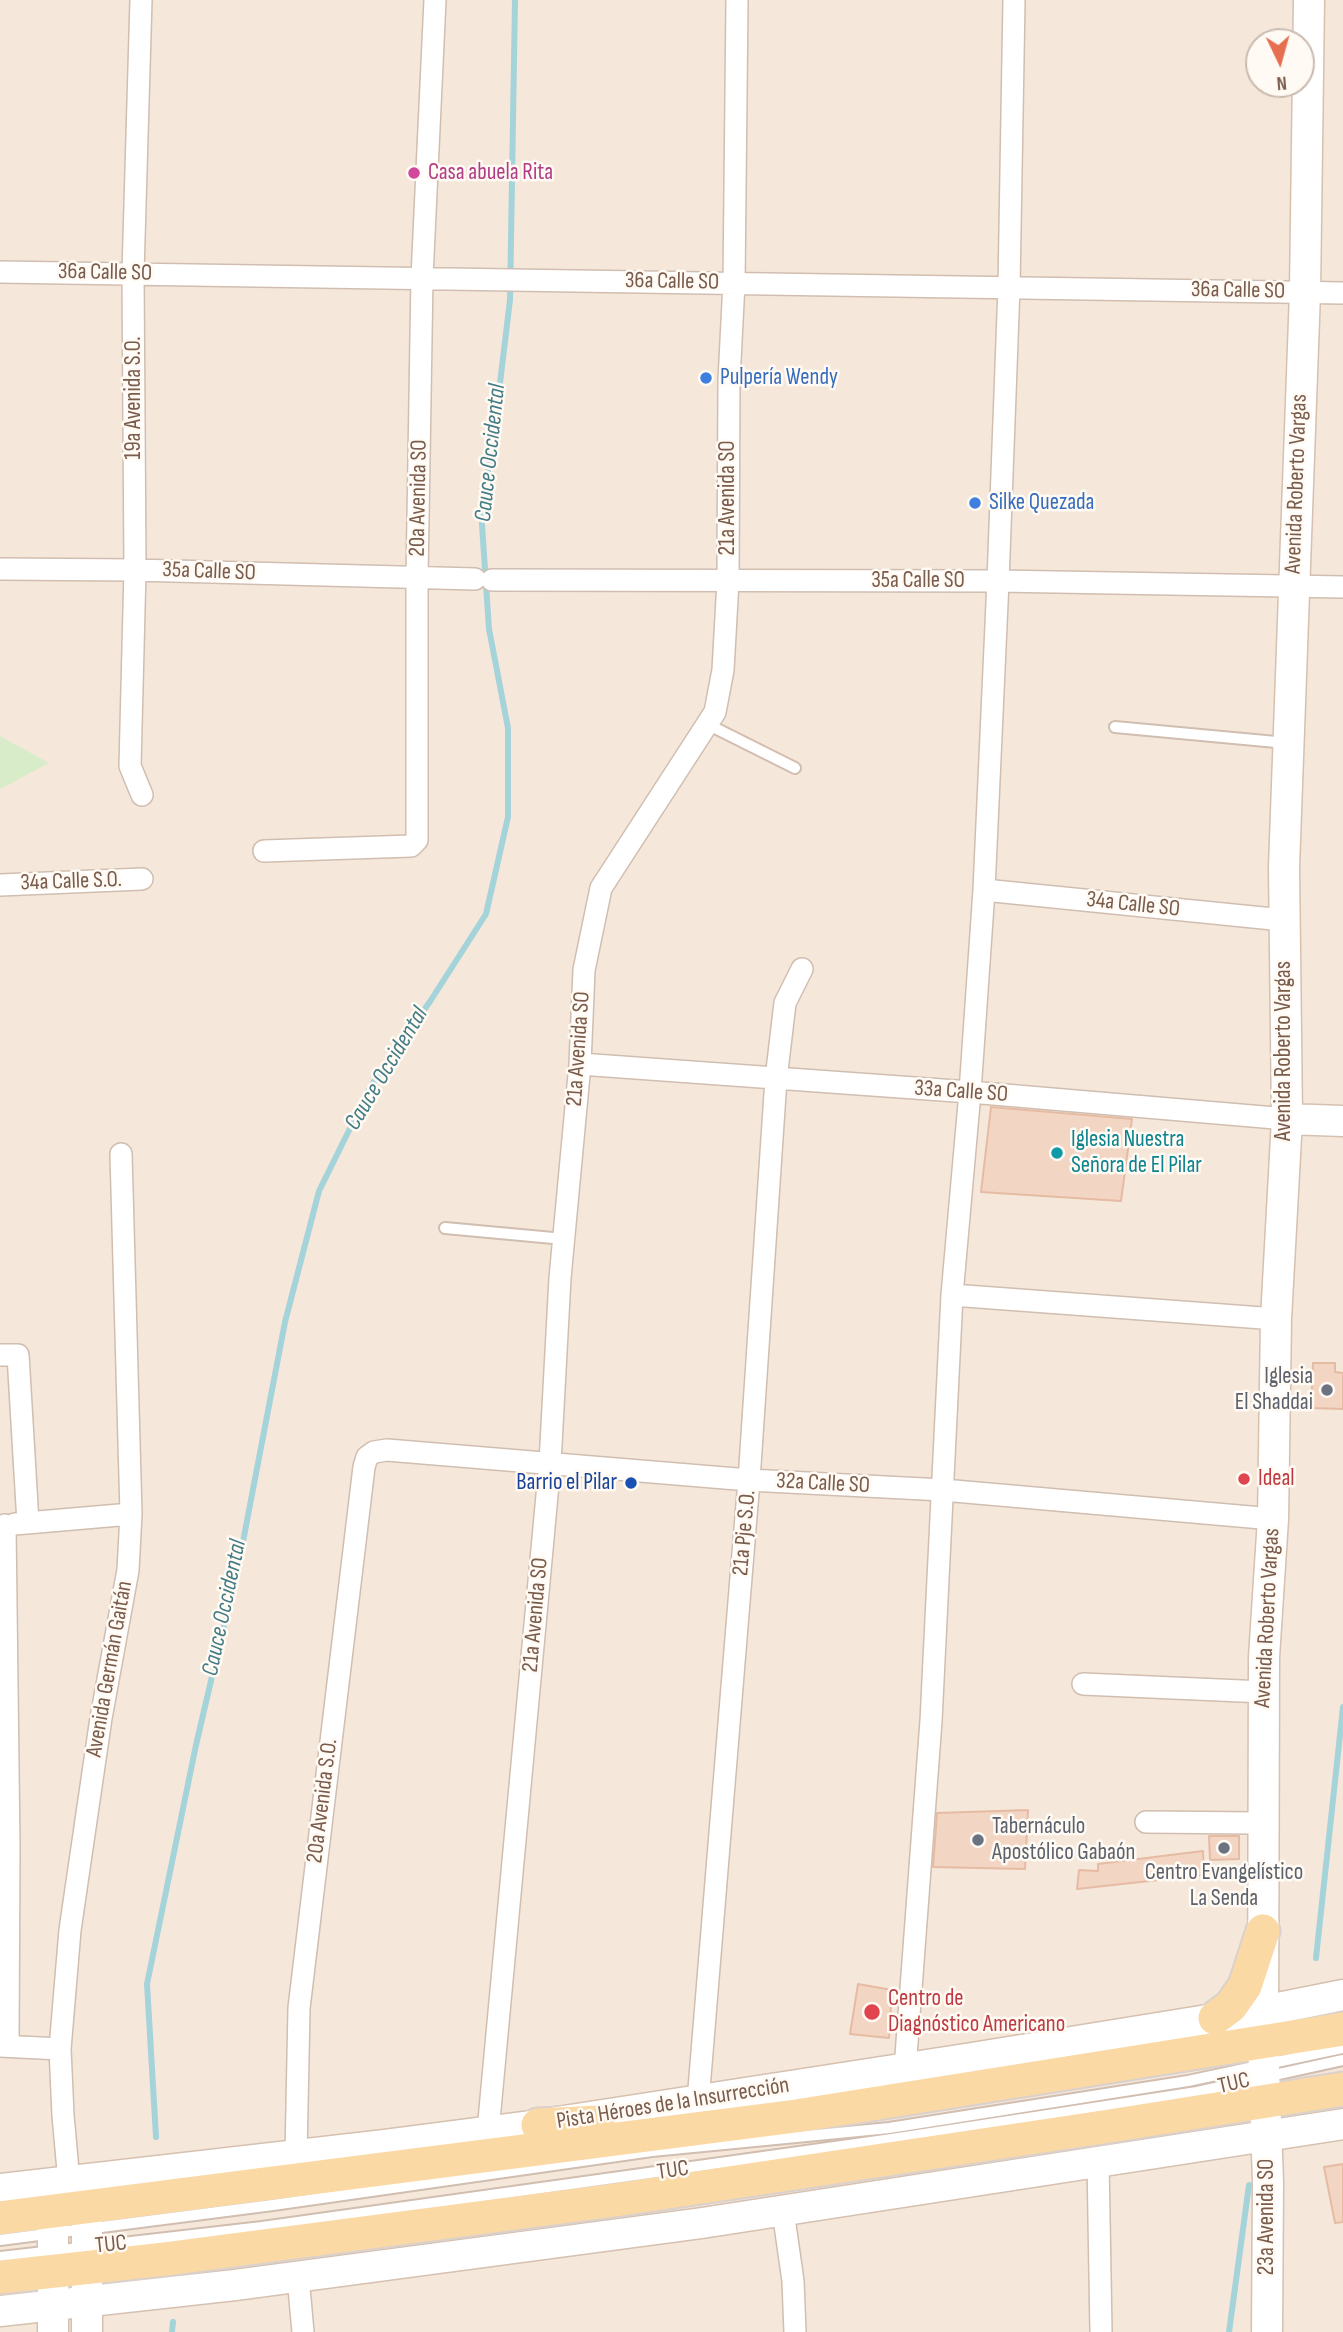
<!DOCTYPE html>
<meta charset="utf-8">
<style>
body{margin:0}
#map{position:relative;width:1343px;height:2332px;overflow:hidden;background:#fdf6ec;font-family:"Sofia Sans Condensed",sans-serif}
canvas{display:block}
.north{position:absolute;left:1245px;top:28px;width:70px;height:70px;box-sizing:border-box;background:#fffaf3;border:2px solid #cabbb1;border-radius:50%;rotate:175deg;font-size:19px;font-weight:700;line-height:28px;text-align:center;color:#7a5c4d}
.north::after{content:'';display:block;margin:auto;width:24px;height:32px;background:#e76f51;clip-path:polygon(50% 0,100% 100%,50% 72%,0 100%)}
</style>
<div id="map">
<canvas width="1343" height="2332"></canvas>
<div class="north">N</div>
</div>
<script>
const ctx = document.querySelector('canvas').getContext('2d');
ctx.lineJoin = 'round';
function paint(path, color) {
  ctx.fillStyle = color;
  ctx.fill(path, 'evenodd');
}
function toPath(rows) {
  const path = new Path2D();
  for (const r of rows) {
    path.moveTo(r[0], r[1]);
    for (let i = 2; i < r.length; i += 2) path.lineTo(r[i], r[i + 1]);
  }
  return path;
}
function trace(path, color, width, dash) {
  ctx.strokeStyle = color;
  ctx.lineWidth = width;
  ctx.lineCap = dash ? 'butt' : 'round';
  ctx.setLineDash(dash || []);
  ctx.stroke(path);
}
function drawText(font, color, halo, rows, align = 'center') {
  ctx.font = font + ' "Sofia Sans Condensed",sans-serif';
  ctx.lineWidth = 5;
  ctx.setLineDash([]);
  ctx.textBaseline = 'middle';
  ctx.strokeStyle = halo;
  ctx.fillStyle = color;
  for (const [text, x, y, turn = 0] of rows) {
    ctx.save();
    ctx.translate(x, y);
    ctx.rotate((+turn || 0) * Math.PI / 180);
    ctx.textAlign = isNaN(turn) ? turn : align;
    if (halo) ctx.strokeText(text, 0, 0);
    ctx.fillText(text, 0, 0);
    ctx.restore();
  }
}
const residential = toPath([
 [0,0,1343,0,1343,2332,0,2332],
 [1259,42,1301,42,1301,84,1259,84]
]);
const green = toPath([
 [0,736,49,763,0,789]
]);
const stream = toPath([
 [1316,1958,1343,1707],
 [156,2137,147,1984,196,1745,241,1552,285,1322,319,1191,371,1086,431,1000,486,914,508,817,508,728,489,629,481,510,493,441,510,300,515,0],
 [172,2332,173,2322],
 [1229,2332,1249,2185]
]);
const building = toPath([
 [991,1107,1132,1119,1121,1201,981,1192,991,1107],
 [1313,1363,1335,1363,1335,1372,1343,1373,1343,1409,1311,1408,1313,1363],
 [1028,1810,1025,1869,933,1867,937,1813,1028,1810],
 [1209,1836,1239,1836,1239,1859,1210,1860,1209,1836],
 [1203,1851,1204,1875,1077,1889,1079,1870,1098,1871,1098,1864,1203,1851],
 [858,1984,892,1990,889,2038,850,2034,858,1984],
 [1343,2164,1343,2222,1335,2223,1324,2167,1343,2164]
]);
const lane = toPath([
 [707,724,795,768],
 [1115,727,1287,743],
 [445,1228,564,1239],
 [0,2240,273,2205,652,2151,889,2128,1188,2081,1343,2048],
 [0,2257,262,2227,892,2139,1197,2092,1343,2060]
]);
const street = toPath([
 [141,0,133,273,135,570,130,766,142,795],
 [0,272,1343,293],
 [0,569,135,570,475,579],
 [492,580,998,581,1343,587],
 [264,851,411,846,417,840,417,578,422,277,435,0],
 [0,885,142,879],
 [984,890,1283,920],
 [580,1064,970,1092,1287,1119],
 [952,1295,1276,1319],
 [0,1355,18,1355,28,1523],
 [15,1524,131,1514],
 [5,1525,9,1847,8,2046],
 [1083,1684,1264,1692],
 [1146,1822,1255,1823],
 [0,2046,60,2049],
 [905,2069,931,1721,952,1295,970,1092,984,890,998,581,1009,287,1014,0],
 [698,2101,749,1480,776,1079,785,1003,802,969],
 [488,2131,550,1463,560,1278,580,1064,584,970,601,888,715,712,723,670,728,581,729,380,734,283,737,0],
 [296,2155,299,2008,364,1467,367,1457,374,1452,387,1450,749,1480,943,1490,1273,1519],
 [1098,2161,1101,2332],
 [69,2182,63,2115,60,2049,70,1930,101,1718,128,1570,131,1514,121,1154],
 [783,2211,793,2281,795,2332],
 [298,2277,303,2332]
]);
const secondary = toPath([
 [1287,1119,1343,1121],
 [0,2189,385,2145,538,2125,972,2058,1263,2011,1343,1995],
 [75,2189,87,2208,87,2332],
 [0,2311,235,2285,702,2223,1343,2124],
 [53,2332,53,2212,64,2192],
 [1267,2332,1268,2182,1263,2042,1264,1657,1273,1519,1276,1319,1287,1119,1284,867,1305,292,1309,0]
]);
const primary = toPath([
 [1215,2018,1231,2006,1245,1986,1263,1931],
 [538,2125,598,2122],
 [0,2218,796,2116,1343,2029],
 [0,2277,165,2259,615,2200,1103,2127,1343,2089]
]);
const markers = [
 [414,173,7,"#d1479c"],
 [706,378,7,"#3f7fe0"],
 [975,503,7,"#3f7fe0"],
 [1057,1153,7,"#0f9aa8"],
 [1327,1390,7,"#6b7280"],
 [1244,1479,7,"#e0444e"],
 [631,1483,7,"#1a4fb4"],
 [978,1840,7,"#6b7280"],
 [1224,1848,7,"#6b7280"],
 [872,2012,9,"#e0444e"]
];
const hotelNames = [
 ["Casa abuela Rita",428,173]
];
const streetNames = [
 ["36a Calle SO",105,273,1],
 ["36a Calle SO",672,282,1],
 ["36a Calle SO",1238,291,1],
 ["19a Avenida S.O.",134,398,-90],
 ["Avenida Roberto Vargas",1297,484,-88],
 ["20a Avenida SO",419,498,-89],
 ["21a Avenida SO",728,498,-90],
 ["35a Calle SO",209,572,2],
 ["35a Calle SO",918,581],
 ["34a Calle S.O.",71,882,-2],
 ["34a Calle SO",1133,905,6],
 ["21a Avenida SO",579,1049,-86],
 ["Avenida Roberto Vargas",1284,1051,-90],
 ["33a Calle SO",961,1092,4],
 ["32a Calle SO",823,1484,3],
 ["21a Pje S.O.",745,1533,-85],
 ["21a Avenida SO",536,1615,-85],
 ["Avenida Roberto Vargas",1268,1618,-87],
 ["Avenida Germán Gaitán",110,1669,-80],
 ["20a Avenida S.O.",323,1801,-83],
 ["TUC",1234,2084,-13],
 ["Pista Héroes de la Insurrección",673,2104,-9],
 ["TUC",673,2171,-8],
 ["23a Avenida SO",1267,2217,-90],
 ["TUC",111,2245,-6]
];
const shopNames = [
 ["Pulpería Wendy",720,378],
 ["Silke Quezada",989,503]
];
const cultureNames = [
 ["Iglesia Nuestra",1071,1140],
 ["Señora de El Pilar",1071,1166]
];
const worshipNames = [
 ["Iglesia",1313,1377],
 ["El Shaddai",1313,1403],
 ["Tabernáculo",992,1827,"left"],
 ["Apostólico Gabaón",992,1853,"left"],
 ["Centro Evangelístico",1224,1873,"center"],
 ["La Senda",1224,1899,"center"]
];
const healthNames = [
 ["Ideal",1258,1479],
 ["Centro de",888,1999],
 ["Diagnóstico Americano",888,2025]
];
const transitNames = [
 ["Barrio el Pilar",617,1483]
];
const waterNames = [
 ["Cauce Occidental",491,453,-84],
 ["Cauce Occidental",387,1069,-59],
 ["Cauce Occidental",225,1608,-78]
];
paint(residential, '#f5e8da');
paint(green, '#d8ecc9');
trace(stream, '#a5d3da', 6);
paint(building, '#f3d5c3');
trace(building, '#e6bba3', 2);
trace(lane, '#d1beb0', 14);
trace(street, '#d1beb0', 24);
trace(secondary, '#d6c0b0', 33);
trace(primary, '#dad1cd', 37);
trace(lane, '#fff', 10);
trace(street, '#fff', 21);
trace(secondary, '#fff', 30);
trace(primary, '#fbd9a5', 33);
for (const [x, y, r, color] of markers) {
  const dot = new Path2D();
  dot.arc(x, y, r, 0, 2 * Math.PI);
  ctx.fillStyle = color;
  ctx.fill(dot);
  trace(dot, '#fffaf3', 2.5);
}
drawText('23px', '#b23c85', '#fffaf3', hotelNames, 'left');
drawText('23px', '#7a5c4d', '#fffaf3', streetNames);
drawText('23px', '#366cbe', '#fffaf3', shopNames, 'left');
drawText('23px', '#0d838f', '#fffaf3', cultureNames, 'left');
drawText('23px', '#5b616d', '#fffaf3', worshipNames, 'right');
drawText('23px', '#be3a42', '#fffaf3', healthNames, 'left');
drawText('23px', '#164399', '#fffaf3', transitNames, 'right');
drawText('italic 24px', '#437c86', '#fffaf3', waterNames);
</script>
